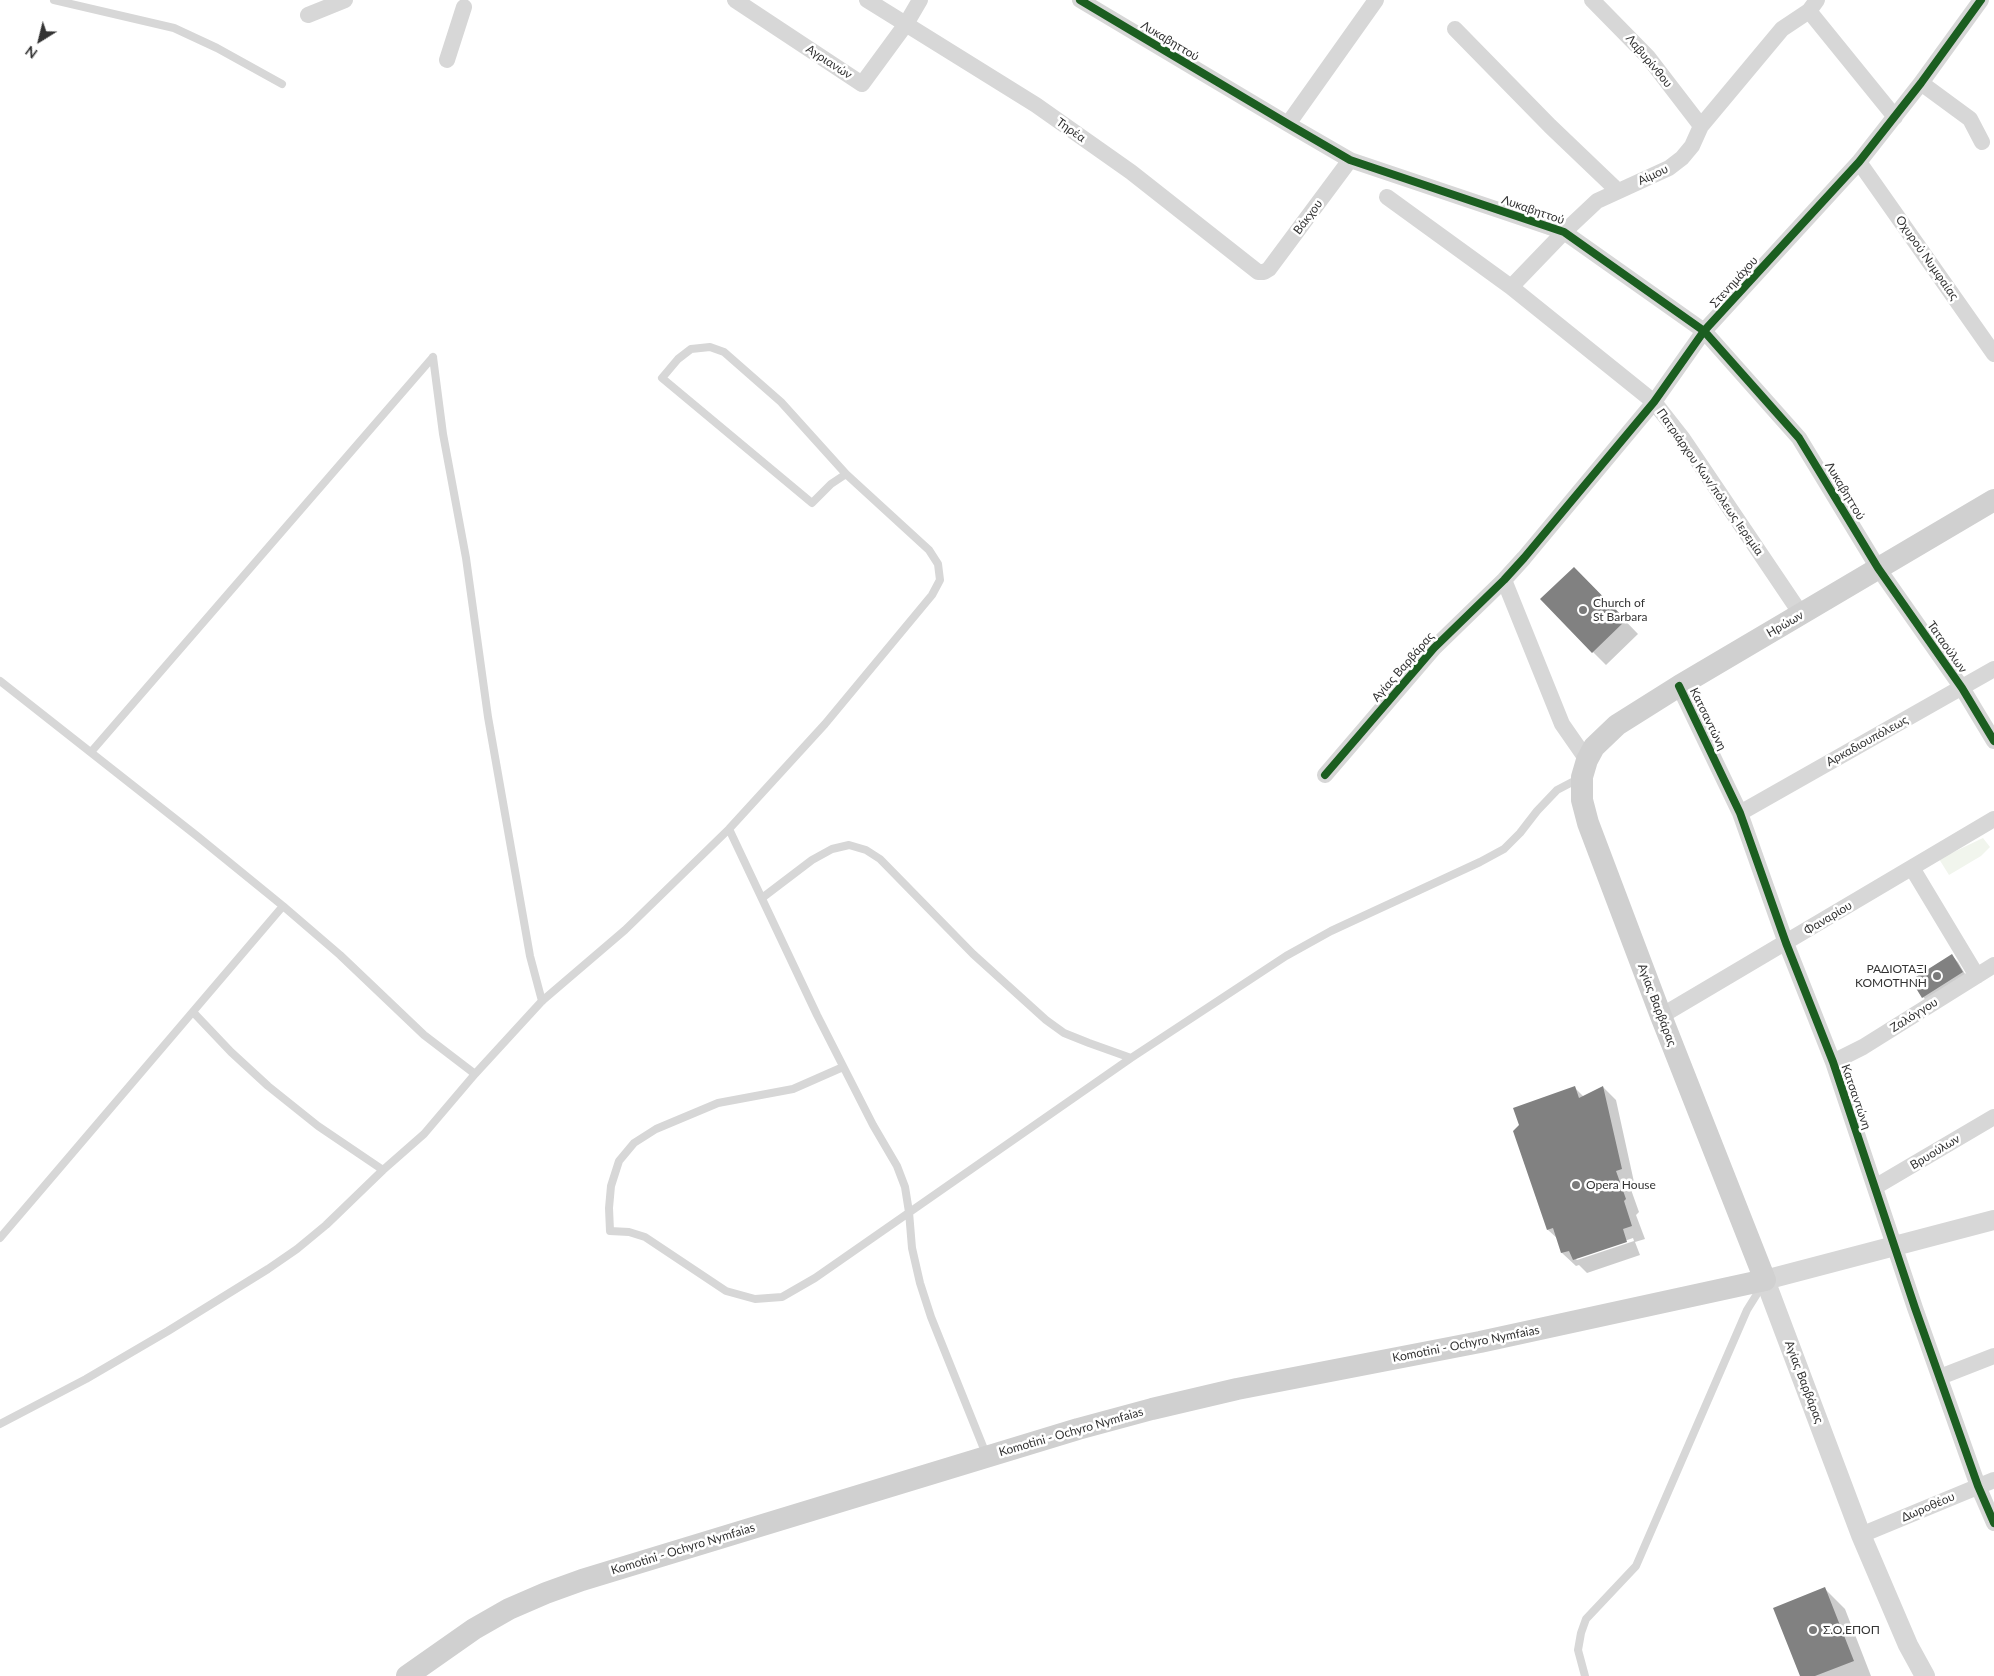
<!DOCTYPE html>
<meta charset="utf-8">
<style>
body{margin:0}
#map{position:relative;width:1994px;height:1676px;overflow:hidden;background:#fff;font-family:Lato,sans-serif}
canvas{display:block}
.north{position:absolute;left:15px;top:15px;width:50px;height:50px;-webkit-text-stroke:4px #fff;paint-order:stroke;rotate:216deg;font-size:14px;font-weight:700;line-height:20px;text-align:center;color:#333}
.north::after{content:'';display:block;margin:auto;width:18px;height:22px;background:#333;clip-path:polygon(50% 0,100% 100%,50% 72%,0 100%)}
</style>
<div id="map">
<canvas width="1994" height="1676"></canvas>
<div class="north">N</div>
</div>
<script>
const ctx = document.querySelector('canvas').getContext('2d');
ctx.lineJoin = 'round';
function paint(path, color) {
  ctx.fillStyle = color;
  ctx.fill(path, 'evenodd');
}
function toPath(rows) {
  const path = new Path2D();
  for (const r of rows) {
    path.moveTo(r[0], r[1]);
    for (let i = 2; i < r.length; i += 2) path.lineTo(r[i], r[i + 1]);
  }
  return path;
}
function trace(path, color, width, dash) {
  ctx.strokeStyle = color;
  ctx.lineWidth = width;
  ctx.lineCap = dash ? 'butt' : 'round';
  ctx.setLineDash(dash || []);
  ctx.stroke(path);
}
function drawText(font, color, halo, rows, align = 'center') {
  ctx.font = font + ' Lato,sans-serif';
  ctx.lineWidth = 5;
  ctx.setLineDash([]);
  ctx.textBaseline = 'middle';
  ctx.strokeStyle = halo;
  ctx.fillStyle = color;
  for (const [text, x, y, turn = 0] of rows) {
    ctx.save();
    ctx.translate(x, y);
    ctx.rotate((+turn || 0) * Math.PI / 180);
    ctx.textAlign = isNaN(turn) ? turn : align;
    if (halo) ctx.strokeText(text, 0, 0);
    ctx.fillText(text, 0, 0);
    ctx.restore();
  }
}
const green = toPath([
 [1983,838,1990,847,1981,856,1949,875,1939,859]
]);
const shadow = toPath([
 [1587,581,1638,634,1606,665,1593,652],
 [1952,956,1958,962,1968,979,1929,1003,1923,997],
 [1574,1087,1584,1097,1603,1087,1616,1100,1634,1182,1629,1184,1639,1212,1636,1215,1645,1239,1635,1242,1640,1255,1587,1273,1579,1265,1576,1266,1562,1253,1558,1239,1548,1230],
 [1633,1238,1634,1241,1577,1260,1575,1258],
 [1825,1589,1845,1609,1871,1676,1801,1676]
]);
const building = toPath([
 [1574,567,1626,620,1592,653,1540,599],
 [1952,954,1963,972,1922,998,1911,980],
 [1575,1086,1579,1098,1603,1086,1622,1169,1616,1171,1626,1199,1624,1201,1632,1226,1623,1229,1627,1242,1573,1260,1569,1251,1561,1253,1553,1228,1547,1230,1513,1131,1519,1125,1513,1108],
 [1825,1587,1854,1661,1815,1676,1800,1676,1773,1608]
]);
const service = toPath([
 [54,0,174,28,217,48,282,84],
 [433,357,443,434,466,558,488,717,530,956,542,1001],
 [0,681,197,836,283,906,340,955,424,1035,475,1074],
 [91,752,433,357],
 [729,829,817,1015,873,1125,897,1166,905,1187,909,1212,912,1248,920,1283,931,1317,986,1454],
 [762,898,812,860,832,849,849,845,866,850,880,859,973,954,1046,1020,1064,1033,1089,1043,1131,1058],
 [193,1012,231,1052,268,1086,318,1126,383,1170],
 [843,1067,793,1089,718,1103,656,1129,634,1143,619,1161,611,1186,609,1208,610,1231,629,1232,645,1237,726,1291,755,1299,782,1297,815,1278,1131,1058,1286,956,1331,931,1480,862,1504,849,1520,833,1537,811,1557,790,1578,779],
 [0,1238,283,906],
 [0,1424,86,1379,168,1331,268,1269,297,1249,326,1225,383,1170,424,1134,475,1074,542,1001,625,930,729,829,825,724,932,595,940,580,938,564,929,550,846,474,781,402,724,352,710,347,691,349,678,359,662,378,812,503,831,484,846,474],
 [1585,1676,1578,1650,1581,1633,1586,1619,1636,1566,1747,1310,1762,1286]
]);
const minor = toPath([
 [735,0,862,84,906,24,920,0],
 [867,0,1036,105,1131,172,1258,272,1264,272,1269,269,1350,160],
 [1080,0,1288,124,1350,160,1564,232,1704,331,1799,438,1878,568,1962,688,1994,741],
 [1592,0,1648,57,1701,126],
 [1809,11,1895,117],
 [308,15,345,0],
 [1455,29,1550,126,1618,191],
 [447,60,464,7],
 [1921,83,1970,119,1982,142],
 [1288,124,1376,0],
 [1859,162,1994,354],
 [1387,197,1511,287,1654,402,1683,439,1801,614],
 [1511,287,1564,232,1597,201,1669,168,1682,158,1692,146,1701,126,1782,29,1809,11,1817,0],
 [1504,580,1562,724,1587,760],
 [1679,686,1740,813,1786,943,1833,1062,1915,1308,1978,1486,1994,1523],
 [1325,775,1434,648,1504,580,1524,558,1654,402,1704,331,1859,162,1921,83,1981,0],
 [1740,813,1994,669],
 [1912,868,1977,976],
 [1661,1016,1994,819],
 [1833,1062,1863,1047,1994,965],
 [1875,1187,1994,1117],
 [1940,1377,1994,1356],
 [1861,1535,1994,1480]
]);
const tertiary = toPath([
 [1925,1676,1908,1645,1861,1535,1765,1280,1994,1220]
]);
const secondary = toPath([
 [407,1676,474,1629,509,1609,546,1593,582,1580,1078,1429,1152,1409,1237,1389,1480,1342,1765,1280,1661,1016,1588,823,1582,800,1582,777,1587,760,1594,747,1617,725,1679,686,1994,500]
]);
const cycleway = toPath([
 [1080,0,1288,124,1350,160,1564,232,1704,331,1799,438,1878,568,1962,688,1994,741],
 [1679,686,1740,813,1786,943,1833,1062,1915,1308,1978,1486,1994,1523],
 [1325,775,1434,648,1504,580,1524,558,1654,402,1704,331,1859,162,1921,83,1981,0]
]);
const markers = [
 [1583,610,5,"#7a7a7a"],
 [1937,976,5,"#7a7a7a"],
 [1576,1185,5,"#7a7a7a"],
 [1813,1630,5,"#7a7a7a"]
];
const streetNames = [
 ["Λυκαβηττού",1170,41,31],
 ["Λαβυρίνθου",1649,61,50],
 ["Αγριανών",829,62,33],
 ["Τηρέα",1071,130,35],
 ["Αίμου",1653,175,-25],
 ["Λυκαβηττού",1533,210,19],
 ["Βάκχου",1308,217,-53],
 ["Οχυρού Νυμφαίας",1927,258,55],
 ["Στενημάχου",1734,282,-48],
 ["Πατριάρχου Κων/πόλεως Ιερεμία",1710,482,55],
 ["Λυκαβηττού",1845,491,59],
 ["Ηρώων",1785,624,-30],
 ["Ταταούλων",1947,647,55],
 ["Αγίας Βαρβάρας",1403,667,-49],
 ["Κατσαντώνη",1708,719,64],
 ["Αρκαδιουπόλεως",1867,741,-29],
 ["Φαναρίου",1828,918,-31],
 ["Αγίας Βαρβάρας",1657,1005,69],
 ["Ζαλόγγου",1914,1015,-32],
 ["Κατσαντώνη",1856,1097,71],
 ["Βρυούλων",1935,1152,-31],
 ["Komotini - Ochyro Nymfaias",1466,1344,-11],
 ["Αγίας Βαρβάρας",1804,1382,69],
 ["Komotini - Ochyro Nymfaias",1071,1432,-16],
 ["Δωροθέου",1928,1507,-23],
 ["Komotini - Ochyro Nymfaias",683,1549,-17]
];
const poiNames = [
 ["Church of",1593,603],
 ["St Barbara",1593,617],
 ["ΡΑΔΙΟΤΑΞΙ",1927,969,"right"],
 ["ΚΟΜΟΤΗΝΗ",1927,983,"right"],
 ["Opera House",1586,1185],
 ["Σ.Ο.ΕΠΟΠ",1823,1630]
];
paint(green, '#f1f5ed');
paint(shadow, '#0003');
paint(building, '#818181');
trace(service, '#d7d7d7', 8);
trace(minor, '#d7d7d7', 16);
trace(tertiary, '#d7d7d7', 20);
trace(secondary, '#d0d0d0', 22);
trace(cycleway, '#1b5e20', 8);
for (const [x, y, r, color] of markers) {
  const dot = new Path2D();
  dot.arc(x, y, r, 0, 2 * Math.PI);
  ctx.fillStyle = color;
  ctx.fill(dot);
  trace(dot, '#fff', 2);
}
drawText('12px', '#333', '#fff', streetNames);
drawText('12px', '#333', '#fff', poiNames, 'left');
</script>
